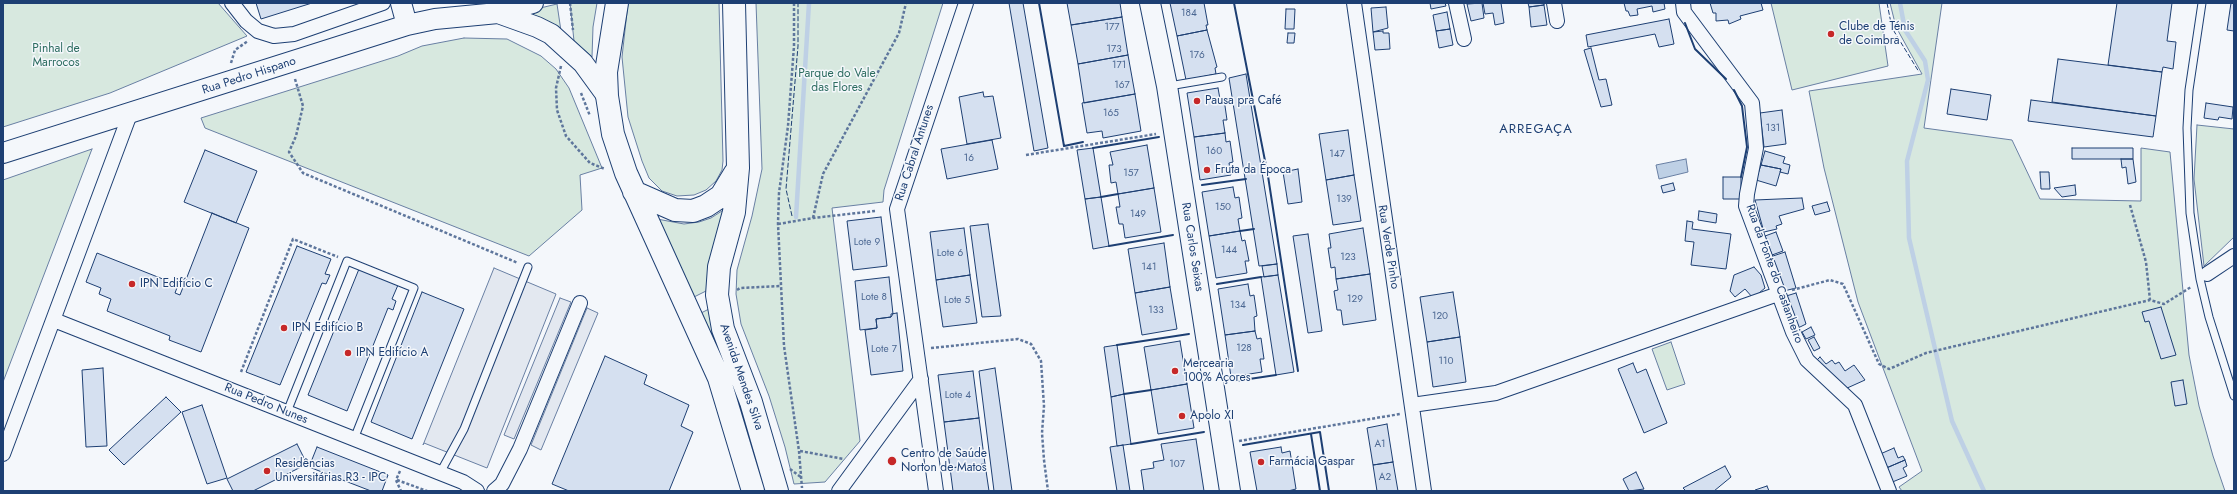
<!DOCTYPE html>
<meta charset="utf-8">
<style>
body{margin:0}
#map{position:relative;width:2237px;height:494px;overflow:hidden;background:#f4f7fb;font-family:Jost,sans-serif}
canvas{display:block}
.frame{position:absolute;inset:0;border:4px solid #1d3f73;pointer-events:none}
</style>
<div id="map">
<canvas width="2237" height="494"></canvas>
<div class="frame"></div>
</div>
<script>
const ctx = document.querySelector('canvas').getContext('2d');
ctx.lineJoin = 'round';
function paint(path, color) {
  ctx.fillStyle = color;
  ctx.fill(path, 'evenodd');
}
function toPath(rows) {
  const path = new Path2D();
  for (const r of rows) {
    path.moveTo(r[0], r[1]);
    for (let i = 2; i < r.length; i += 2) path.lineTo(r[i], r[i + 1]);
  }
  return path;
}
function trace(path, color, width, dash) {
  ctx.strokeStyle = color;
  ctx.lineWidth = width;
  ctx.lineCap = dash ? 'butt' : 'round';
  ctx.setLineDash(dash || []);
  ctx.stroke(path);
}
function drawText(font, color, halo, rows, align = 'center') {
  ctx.font = font + ' Jost,sans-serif';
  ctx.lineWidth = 3;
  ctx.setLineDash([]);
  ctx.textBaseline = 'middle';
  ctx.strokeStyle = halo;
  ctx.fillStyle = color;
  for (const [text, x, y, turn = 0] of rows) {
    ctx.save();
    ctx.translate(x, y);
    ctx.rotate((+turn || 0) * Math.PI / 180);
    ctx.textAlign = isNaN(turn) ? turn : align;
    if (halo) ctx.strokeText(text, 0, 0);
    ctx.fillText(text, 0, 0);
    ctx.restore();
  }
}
const green = toPath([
 [3,3,218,3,247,36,110,93,3,127,3,3],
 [570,3,597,3,593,27,592,57,574,41,570,3],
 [628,3,719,3,723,161,722,170,716,181,706,190,694,195,677,196,662,191,649,178,642,161,628,117,622,57,628,3],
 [756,3,943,3,884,190,883,202,832,208,860,441,825,482,794,484,785,447,769,396,741,324,736,294,737,270,752,216,762,169,756,3],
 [1771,3,1879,3,1888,66,1792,90,1771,3],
 [1890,3,1942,3,1924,128,2012,140,2040,199,2141,201,2141,148,2170,152,2189,355,2199,406,2213,456,2225,491,1902,491,1899,487,1922,471,1858,302,1824,168,1809,91,1922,74,1896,27,1890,3],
 [557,4,561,31,532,16,531,12,536,9,557,4],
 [464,38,507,39,541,56,556,69,569,88,602,168,580,175,582,210,529,256,205,128,201,118,398,56,422,46,464,38],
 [2197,125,2234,129,2234,237,2204,266,2194,179,2197,125],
 [92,149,3,382,3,180,92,149],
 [725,209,708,290,692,298,657,219,684,224,699,222,711,218,725,209],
 [709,309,731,378,699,314,709,309],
 [1671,342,1685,384,1667,390,1652,349,1671,342]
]);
const parking = toPath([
 [494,268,556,294,487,468,424,443,423,445,494,268],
 [560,298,571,302,514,439,504,435,560,298],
 [587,308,598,313,541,450,531,445,587,308]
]);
const water = toPath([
 [1686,159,1688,172,1659,179,1656,165,1686,159]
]);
const stream = toPath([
 [1900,3,1905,30,1925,61,1928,80,1907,161,1909,238,1952,421,1984,491],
 [796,217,809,3]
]);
const building = toPath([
 [256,3,312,3,261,19,256,3],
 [1009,3,1023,3,1048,148,1034,151,1009,3],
 [1067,3,1120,3,1122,17,1071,25,1067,3],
 [1170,3,1204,3,1208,25,1206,25,1207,30,1177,36,1170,3],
 [1430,3,1445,3,1446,6,1431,9,1430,3],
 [1482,3,1484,18,1471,21,1467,4,1482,3],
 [1483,3,1501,3,1504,23,1495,25,1493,13,1485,14,1483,3],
 [1528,3,1544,3,1544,5,1529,7,1528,3],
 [1624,3,1664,3,1665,9,1653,12,1652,6,1637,9,1638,15,1630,16,1628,11,1626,11,1624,3],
 [1710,3,1761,3,1763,10,1740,16,1741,19,1729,24,1728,20,1716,21,1716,13,1713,13,1710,3],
 [2117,3,2172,3,2167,41,2176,42,2173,69,2163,67,2162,72,2108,65,2117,3],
 [2231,3,2234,3,2234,31,2227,30,2231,3],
 [1544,5,1547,25,1531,27,1529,7,1544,5],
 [1386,7,1388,28,1373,32,1371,8,1386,7],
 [1286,9,1295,9,1294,29,1285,29,1286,9],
 [1447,12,1450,29,1436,31,1433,15,1447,12],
 [1122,17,1128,55,1078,64,1071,25,1122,17],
 [1669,19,1674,44,1659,47,1655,34,1588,47,1586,35,1669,19],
 [1450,29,1453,45,1439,48,1436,31,1450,29],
 [1207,30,1217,67,1215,68,1216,74,1186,80,1177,36,1207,30],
 [1383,31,1383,33,1389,33,1390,49,1375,50,1373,32,1383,31],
 [1288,33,1295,33,1294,43,1287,43,1288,33],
 [1591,48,1599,80,1606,79,1612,105,1601,107,1584,50,1591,48],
 [1128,55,1135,94,1084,103,1078,64,1128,55],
 [2058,59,2162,72,2156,116,2052,102,2058,59],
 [1246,74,1277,264,1259,266,1229,78,1246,74],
 [1218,88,1220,99,1224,99,1227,120,1223,120,1225,133,1194,137,1187,93,1218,88],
 [1951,89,1991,95,1987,120,1947,114,1951,89],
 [983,92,984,97,993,96,1001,138,967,144,959,97,983,92],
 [1135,94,1141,131,1103,138,1102,131,1087,133,1082,103,1135,94],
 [2031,100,2156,116,2153,137,2028,121,2031,100],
 [2206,103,2233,107,2232,119,2219,117,2218,120,2204,118,2206,103],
 [1782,110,1786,144,1764,147,1760,113,1782,110],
 [1348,130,1354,175,1326,180,1319,134,1348,130],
 [1225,133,1226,142,1230,141,1233,162,1229,163,1231,175,1200,180,1194,137,1225,133],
 [992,140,998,169,947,179,941,149,992,140],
 [1147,145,1154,188,1118,194,1116,182,1111,183,1109,165,1113,165,1110,152,1147,145],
 [1093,148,1101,197,1085,199,1077,150,1093,148],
 [2072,148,2133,148,2133,159,2072,159,2072,148],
 [205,150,257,171,236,223,184,202,205,150],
 [1765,151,1785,157,1783,163,1790,165,1788,174,1780,172,1781,169,1761,165,1765,151],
 [2121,159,2133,159,2136,182,2128,184,2126,167,2122,168,2121,159],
 [1761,165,1781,169,1776,186,1756,180,1761,165],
 [1298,169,1302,202,1288,204,1283,172,1298,169],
 [2040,172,2049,172,2050,189,2041,189,2040,172],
 [1354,175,1361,221,1333,225,1326,180,1354,175],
 [1723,177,1741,177,1741,199,1723,199,1723,177],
 [1673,183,1675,190,1663,193,1661,186,1673,183],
 [2075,185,2076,195,2062,197,2054,188,2075,185],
 [1233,187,1235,198,1239,197,1242,218,1238,219,1240,231,1209,236,1202,192,1233,187],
 [1154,188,1161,232,1125,238,1123,224,1119,224,1116,207,1120,207,1118,194,1154,188],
 [1101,197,1109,246,1093,249,1085,199,1101,197],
 [1802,198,1804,209,1779,216,1782,224,1776,226,1777,229,1764,232,1755,200,1802,198],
 [1827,202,1830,211,1815,215,1812,206,1827,202],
 [1699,211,1717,214,1716,223,1698,220,1699,211],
 [212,213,249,228,201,352,169,340,170,336,107,311,111,299,99,294,101,288,86,282,97,253,178,285,175,293,180,295,212,213],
 [881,217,887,266,853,270,847,221,881,217],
 [1687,221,1693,222,1692,229,1731,234,1726,269,1691,265,1694,242,1685,241,1687,221],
 [988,224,1001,316,982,317,970,226,988,224],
 [964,228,970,275,936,280,930,232,964,228],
 [1363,228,1370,274,1336,279,1335,267,1331,268,1328,248,1331,248,1329,234,1363,228],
 [1240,231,1242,241,1245,240,1249,261,1245,261,1247,273,1216,278,1209,236,1240,231],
 [1776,232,1783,251,1772,255,1765,236,1776,232],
 [1308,234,1322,331,1308,333,1293,236,1308,234],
 [1164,243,1170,287,1135,293,1128,249,1164,243],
 [297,246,331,259,325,274,330,275,326,284,322,283,280,385,246,372,297,246],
 [1785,252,1796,288,1780,292,1770,257,1785,252],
 [1277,264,1278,275,1264,277,1262,266,1277,264],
 [1754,267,1761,275,1765,288,1753,298,1745,289,1735,297,1730,291,1734,275,1754,267],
 [359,269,398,285,392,299,396,301,393,310,388,308,347,411,308,395,359,269],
 [1370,274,1376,320,1343,325,1341,310,1337,310,1334,291,1338,290,1336,279,1370,274],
 [970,275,977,323,943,327,936,280,970,275],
 [1278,275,1294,372,1276,375,1261,277,1278,275],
 [889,277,893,314,891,317,876,319,877,328,860,330,855,281,889,277],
 [1248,284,1250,296,1254,295,1257,316,1254,317,1255,331,1225,335,1218,289,1248,284],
 [1170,287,1177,329,1142,335,1135,293,1170,287],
 [422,292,464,309,412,439,371,422,422,292],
 [1453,292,1460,337,1427,342,1420,297,1453,292],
 [1796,293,1806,324,1796,329,1783,297,1796,293],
 [2161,307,2176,355,2161,359,2149,321,2145,322,2142,312,2161,307],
 [897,313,903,371,871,375,865,330,877,328,876,319,891,317,891,314,897,313],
 [1811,327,1815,335,1806,339,1802,332,1811,327],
 [1255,331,1257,339,1261,338,1264,359,1260,359,1262,372,1231,377,1225,335,1255,331],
 [1460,337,1466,382,1433,387,1427,342,1460,337],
 [1814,337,1820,348,1814,351,1808,340,1814,337],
 [1180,341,1187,384,1151,390,1144,347,1180,341],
 [1117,345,1124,394,1111,397,1104,347,1117,345],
 [605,356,647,375,644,384,689,405,681,426,693,432,669,491,569,491,552,484,605,356],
 [1820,357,1826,364,1832,360,1835,364,1839,362,1845,371,1854,365,1865,380,1845,389,1816,361,1820,357],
 [1633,363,1637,373,1646,369,1667,423,1644,433,1618,369,1633,363],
 [103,368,107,446,86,447,82,370,103,368],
 [995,368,1012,491,994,491,979,371,995,368],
 [973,371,979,418,944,422,938,375,973,371],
 [2183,380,2187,404,2175,406,2171,382,2183,380],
 [1187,384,1194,428,1158,434,1151,390,1187,384],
 [1124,394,1131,444,1117,446,1111,397,1124,394],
 [166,397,181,412,124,465,109,450,166,397],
 [202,405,227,478,207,484,182,412,202,405],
 [979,418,985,464,950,468,944,422,979,418],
 [1387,424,1393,462,1373,465,1367,428,1387,424],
 [1196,439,1204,491,1144,491,1141,470,1154,468,1153,462,1164,460,1161,444,1196,439],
 [297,444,307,464,253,491,233,491,227,479,297,444],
 [1123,445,1130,491,1117,491,1110,447,1123,445],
 [317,447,388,475,382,491,371,491,309,467,317,447],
 [1281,447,1282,453,1290,451,1296,489,1288,491,1257,491,1250,452,1281,447],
 [1894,448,1898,458,1903,456,1905,460,1884,469,1878,455,1894,448],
 [1905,460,1907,466,1903,468,1907,476,1890,483,1884,469,1905,460],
 [1393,462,1398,491,1377,491,1373,465,1393,462],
 [985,464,989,491,953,491,950,468,985,464],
 [1725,466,1731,477,1714,491,1686,491,1683,488,1725,466],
 [1636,472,1644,489,1629,491,1623,479,1636,472],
 [1767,486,1769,491,1756,491,1755,490,1767,486]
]);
const path = toPath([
 [570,3,573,30],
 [794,3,794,46,788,126,779,193,778,224,784,346,799,451,802,488],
 [231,63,235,50,248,41],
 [561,66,556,88,557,110,566,136,590,163,605,169],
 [295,79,303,106,296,136,289,152,303,173,518,263],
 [581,93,590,116],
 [1026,155,1156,134],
 [2130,205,2146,262,2150,300,2164,304,2191,287],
 [813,218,823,174,899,33,906,3],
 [778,224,813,218,875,211],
 [737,290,740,288,781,286],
 [1792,290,1830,280,1843,284,1879,364,1889,369,1926,353,2150,300],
 [931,348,1018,339,1031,344,1041,361,1044,406,1042,433,1044,460,1048,491],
 [241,372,293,239,338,257],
 [1239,441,1400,414],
 [800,451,844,459],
 [790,469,802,478],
 [400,471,396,480,401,491],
 [397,480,427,491]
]);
const lane = toPath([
 [2202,3,2189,90,2187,128,2190,213,2200,279,2209,317,2234,396],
 [1169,86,1222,77],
 [287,412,347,261,414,288,354,439],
 [440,473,464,429,528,267]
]);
const street = toPath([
 [232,3,246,21,258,31,274,36,294,34,383,3],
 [1354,3,1424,491],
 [1456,3,1464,39],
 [1554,3,1557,21],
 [1683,3,1684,12,1752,103,1756,148,1747,194,1746,206,1793,332,1807,360,1855,405,1889,491],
 [2207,274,2234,256],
 [54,320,463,482,477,491],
 [1412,405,1496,393,1778,294],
 [3,454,130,114],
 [494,491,502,484,520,449,580,303],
 [839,491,921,379],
 [936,491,897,209,966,3]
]);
const secondary = toPath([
 [401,3,407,25],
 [1150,3,1167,86,1230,491],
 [498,13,537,27,551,34,583,63,607,96],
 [3,153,407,25,435,19,498,13,533,3]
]);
const primary = toPath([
 [617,3,606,72,607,96,613,134,626,173,719,378,753,491],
 [734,3,738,168,734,212,719,267,717,295,723,329,751,402,777,491],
 [634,192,675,210,693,211,706,206,721,196,735,173]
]);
const fence = toPath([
 [1887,3,1892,28,1919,72],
 [792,216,786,189,798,46,798,3]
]);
const wall = toPath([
 [1039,3,1064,146,1083,142],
 [1234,3,1268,176,1298,371],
 [1685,23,1695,49,1726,79],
 [1734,90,1742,106,1747,147,1741,177],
 [1093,148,1159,137],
 [1202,185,1246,179],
 [1101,197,1118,194],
 [1240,231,1254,229],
 [1109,246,1173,235],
 [1217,284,1261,277],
 [1117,345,1189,334],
 [1236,381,1276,375],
 [1124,394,1151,390],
 [1311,434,1320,491],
 [1131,444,1204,432],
 [1243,445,1320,432,1329,491]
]);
const markers = [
 [1831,34,4,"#c62828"],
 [1197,101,4,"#c62828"],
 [1207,170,4,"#c62828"],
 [132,284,4,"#c62828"],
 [284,328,4,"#c62828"],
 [348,353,4,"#c62828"],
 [1175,371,4,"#c62828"],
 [1182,416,4,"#c62828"],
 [892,461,5,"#c62828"],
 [1261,462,4,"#c62828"],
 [267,471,4,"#c62828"]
];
const numberNames = [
 ["184",1189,14],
 ["177",1112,28],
 ["173",1114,50],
 ["176",1197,56],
 ["171",1119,66],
 ["167",1122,86],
 ["165",1111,114],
 ["131",1773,129],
 ["160",1214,152],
 ["147",1337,155],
 ["16",969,159],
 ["157",1131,174],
 ["139",1344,200],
 ["150",1223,208],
 ["149",1138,215],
 ["Lote 9",867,243],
 ["144",1229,251],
 ["Lote 6",950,254],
 ["123",1348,258],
 ["141",1149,268],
 ["Lote 8",874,298],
 ["129",1355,300],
 ["Lote 5",957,301],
 ["134",1238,306],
 ["133",1156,311],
 ["120",1440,317],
 ["128",1244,349],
 ["Lote 7",884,350],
 ["110",1446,362],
 ["Lote 4",958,396],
 ["A1",1380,445],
 ["107",1177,465],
 ["A2",1385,478]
];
const poiNames = [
 ["Clube de Ténis",1839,27],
 ["de Coimbra",1839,41],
 ["Pausa pra Café",1205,101],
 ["Fruta da Época",1215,170],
 ["IPN Edifício C",140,284],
 ["IPN Edifício B",292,328],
 ["IPN Edifício A",356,353],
 ["Mercearia",1183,364],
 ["100% Açores",1183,378],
 ["Apolo XI",1190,416],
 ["Centro de Saúde",901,454],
 ["Norton de Matos",901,468],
 ["Farmácia Gaspar",1269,462],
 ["Residências",275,464],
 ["Universitárias R3 - IPC",275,478]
];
const parkNames = [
 ["Pinhal de",56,49],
 ["Marrocos",56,63],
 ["Parque do Vale",837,74],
 ["das Flores",837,88]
];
const streetNames = [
 ["Rua Pedro Hispano",249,76,-18],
 ["Rua Cabral Antunes",915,153,-72],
 ["Rua Carlos Seixas",1192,247,81],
 ["Rua Verde Pinho",1388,247,81],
 ["Rua da Fonte do Castanheiro",1774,274,70],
 ["Avenida Mendes Silva",741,377,71],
 ["Rua Pedro Nunes",266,404,22]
];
const neighbourhoodNames = [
 ["ARREGAÇA",1536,130]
];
paint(green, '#d7e8df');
trace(green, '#687fa3', 1);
paint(parking, '#e3e8f0');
trace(parking, '#687fa3', 1);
paint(water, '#bed0e5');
trace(water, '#687fa3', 1);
trace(stream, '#bed0e5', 4.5);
paint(building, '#d5e0f0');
trace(building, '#1d3f73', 1);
trace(lane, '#1d3f73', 9);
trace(street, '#1d3f73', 16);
trace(secondary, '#1d3f73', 22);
trace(primary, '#1d3f73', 24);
trace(path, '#5e769c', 2.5, [3, 2]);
trace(lane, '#f4f7fb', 7);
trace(street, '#f4f7fb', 14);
trace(secondary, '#f4f7fb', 20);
trace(primary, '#f4f7fb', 22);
trace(fence, '#1d3f73', 1, [5, 2]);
trace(wall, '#1d3f73', 2);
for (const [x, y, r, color] of markers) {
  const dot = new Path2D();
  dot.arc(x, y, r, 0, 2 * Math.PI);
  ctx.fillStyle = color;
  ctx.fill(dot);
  trace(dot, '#f4f7fb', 1.5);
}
drawText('10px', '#4b6792', null, numberNames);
drawText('12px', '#1d3f73', '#f4f7fb', poiNames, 'left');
drawText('12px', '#2c6c60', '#f4f7fb', parkNames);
drawText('12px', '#1d3f73', '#f4f7fb', streetNames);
ctx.letterSpacing = '1px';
drawText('13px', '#1d3f73', '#f4f7fb', neighbourhoodNames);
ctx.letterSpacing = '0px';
</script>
